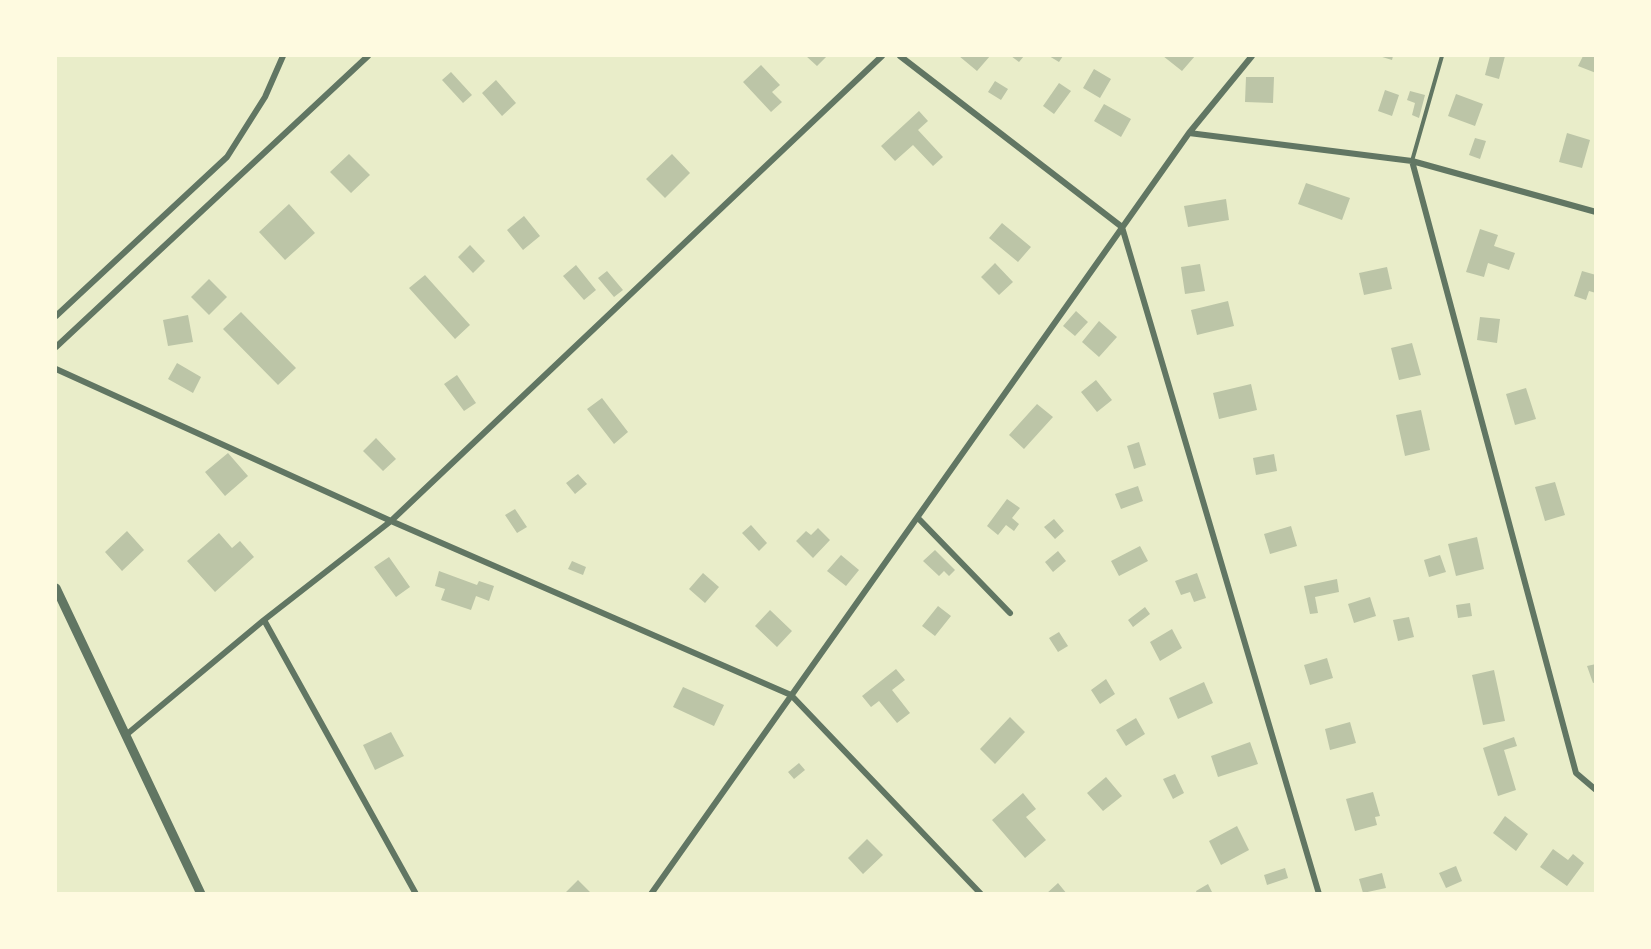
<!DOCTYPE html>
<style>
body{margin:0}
#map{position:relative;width:1651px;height:949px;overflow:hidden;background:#e9edc9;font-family:"Work Sans",sans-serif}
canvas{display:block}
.frame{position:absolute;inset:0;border:57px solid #fefae0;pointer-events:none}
</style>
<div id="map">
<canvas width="1651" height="949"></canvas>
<div class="frame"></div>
</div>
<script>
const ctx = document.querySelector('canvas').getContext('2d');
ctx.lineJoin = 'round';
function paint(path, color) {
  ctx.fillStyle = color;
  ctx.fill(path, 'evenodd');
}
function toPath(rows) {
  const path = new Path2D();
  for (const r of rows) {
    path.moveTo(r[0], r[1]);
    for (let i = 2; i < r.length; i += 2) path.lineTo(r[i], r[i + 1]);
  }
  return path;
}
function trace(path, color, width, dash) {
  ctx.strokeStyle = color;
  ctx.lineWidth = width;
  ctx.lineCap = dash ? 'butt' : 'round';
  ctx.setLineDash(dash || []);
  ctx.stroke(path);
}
const building = toPath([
 [806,56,827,56,817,66],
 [959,56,990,56,977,71],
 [1011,56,1024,56,1019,62],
 [1049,56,1063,56,1059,62],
 [1163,56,1195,56,1182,71],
 [1379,56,1393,56,1392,60],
 [1490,56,1505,56,1499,79,1485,75],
 [1583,56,1596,56,1596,73,1578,66],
 [761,65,780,85,772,92,782,102,771,112,743,82],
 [1094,69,1111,79,1100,98,1083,88],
 [451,72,472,95,463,103,442,80],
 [1246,77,1274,77,1273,103,1245,102],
 [496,80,516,103,502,116,482,93],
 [995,81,1008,89,1001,100,988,92],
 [1059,83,1071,91,1054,114,1043,106],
 [1385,90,1399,95,1392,116,1378,111],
 [1410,91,1425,95,1419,118,1412,115,1415,103,1407,100],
 [1456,94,1483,104,1475,126,1448,116],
 [1104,104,1131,119,1121,137,1094,121],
 [919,111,928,121,918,130,943,157,933,166,913,145,895,161,881,146],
 [1567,133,1590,140,1582,168,1559,162],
 [1475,138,1486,141,1480,159,1469,155],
 [349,154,370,175,351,193,330,172],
 [672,154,690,173,665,198,646,179],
 [1306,183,1350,198,1342,220,1298,204],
 [1226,199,1229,220,1188,227,1184,206],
 [289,204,315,233,285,260,259,232],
 [524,216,540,236,523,250,507,230],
 [1002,223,1031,247,1018,262,989,238],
 [1480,229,1498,235,1494,246,1515,253,1509,270,1488,263,1484,277,1466,272],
 [470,245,485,261,473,273,458,257],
 [995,263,1013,282,999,295,981,277],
 [1200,264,1205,291,1185,294,1181,267],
 [576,265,596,290,584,300,563,276],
 [1387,267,1392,289,1364,295,1359,273],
 [607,271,623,290,614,297,598,278],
 [1582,271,1596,275,1596,293,1589,291,1586,300,1574,296],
 [425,275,470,325,455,339,409,288],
 [209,279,227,297,209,315,191,297],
 [1228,301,1234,326,1197,335,1191,310],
 [1076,311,1088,322,1075,336,1063,326],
 [241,312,296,368,278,385,223,329],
 [188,315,193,342,168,346,163,320],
 [1480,317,1500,319,1497,343,1477,340],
 [1099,321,1117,337,1099,357,1082,342],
 [1412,343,1421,375,1399,380,1391,348],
 [177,363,201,377,193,393,168,379],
 [457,375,476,403,464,411,444,384],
 [1096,380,1112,400,1097,412,1081,392],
 [1251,384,1257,410,1219,419,1213,393],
 [1526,388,1536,419,1515,425,1506,394],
 [602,398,628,432,614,444,587,409],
 [1037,404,1053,417,1024,449,1009,435],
 [1421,410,1430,450,1405,456,1396,415],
 [376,438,396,459,383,471,363,451],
 [1139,442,1146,465,1134,469,1127,446],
 [228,453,248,476,225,496,205,472],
 [1274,454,1277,471,1256,475,1253,458],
 [578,474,587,484,575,494,566,483],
 [1555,482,1565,515,1545,521,1535,487],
 [1138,486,1143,501,1121,509,1115,494],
 [1007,499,1020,508,1012,518,1019,524,1014,531,1006,525,998,535,987,526],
 [515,509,527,527,517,533,505,515],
 [1054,519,1064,531,1055,539,1044,527],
 [751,525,767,543,759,551,742,533],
 [1291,526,1297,546,1270,554,1264,534],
 [818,528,830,540,813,558,796,541,806,531,811,535],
 [127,531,144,550,122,571,105,552],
 [219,533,232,548,240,541,254,557,215,592,187,561],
 [1477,537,1484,569,1456,576,1448,544],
 [1140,546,1148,561,1119,576,1111,561],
 [935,550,955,570,949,576,944,571,939,576,923,561],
 [1058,551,1066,561,1053,572,1045,562],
 [841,555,859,570,846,586,827,571],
 [1440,555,1446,572,1429,577,1424,560],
 [389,557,410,587,396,597,374,567],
 [572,561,586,567,583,575,568,569],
 [439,571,477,585,479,581,494,586,489,601,476,596,471,610,441,600,445,589,435,586],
 [703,573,719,587,705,603,689,589],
 [1197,573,1206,598,1194,602,1190,592,1181,595,1175,581],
 [1337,579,1339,592,1315,597,1318,613,1310,614,1304,586],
 [1370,597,1376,616,1354,623,1348,604],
 [1470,603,1472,616,1458,618,1456,605],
 [938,606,951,616,935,636,922,626],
 [1145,607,1150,614,1133,627,1128,620],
 [770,610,792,631,777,647,755,626],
 [1409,617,1414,637,1398,641,1393,620],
 [1172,629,1182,648,1160,661,1150,642],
 [1059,632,1068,646,1058,652,1049,638],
 [1327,658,1333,678,1310,685,1304,665],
 [1596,664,1596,682,1593,683,1587,666],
 [896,669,905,680,892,690,910,713,897,723,879,701,871,707,862,696],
 [1494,670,1505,721,1483,725,1472,675],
 [1106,679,1115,694,1100,704,1091,690],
 [1204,682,1213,703,1178,719,1169,698],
 [683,687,724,705,714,726,673,707],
 [1010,717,1025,732,995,764,980,749],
 [1136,718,1145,734,1126,746,1116,730],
 [1350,722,1356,743,1330,750,1325,729],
 [391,732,404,756,375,770,363,745],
 [1514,737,1517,746,1504,750,1516,790,1498,796,1483,748],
 [1250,742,1258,764,1218,777,1211,756],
 [799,763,805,770,794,779,788,772],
 [1175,774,1184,793,1173,799,1163,779],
 [1106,777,1122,796,1103,811,1087,793],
 [1373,792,1380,816,1375,817,1377,825,1355,831,1346,799],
 [1023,793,1036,809,1026,817,1046,840,1025,858,992,820],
 [1505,816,1528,834,1516,851,1493,833],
 [1237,826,1249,850,1221,865,1209,841],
 [867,839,883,855,863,874,848,858],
 [1553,849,1568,860,1573,854,1584,863,1567,886,1540,867],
 [1456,866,1462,881,1446,888,1439,873],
 [1285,868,1288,878,1267,885,1264,875],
 [1382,873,1386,888,1363,893,1359,879],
 [578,880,592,894,564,894],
 [1058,883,1067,894,1046,894],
 [1208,884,1213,894,1197,894,1196,891]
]);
const service = toPath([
 [1412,161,1442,56]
]);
const minor = toPath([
 [900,56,1122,227,1319,894],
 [1189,133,1412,161,1596,212],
 [1412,161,1576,773,1596,790],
 [56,316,227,157,265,97,283,56],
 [56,347,368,56],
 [56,369,391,521,791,695,981,894],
 [918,518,1010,613],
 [264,620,416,894],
 [126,735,264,620,391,521,882,56],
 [651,894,1189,133,1252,56]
]);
const tertiary = toPath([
 [56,588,201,894]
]);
paint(building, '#bcc5a7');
trace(service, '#617663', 4);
trace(minor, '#617663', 6);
trace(tertiary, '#617663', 9);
</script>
